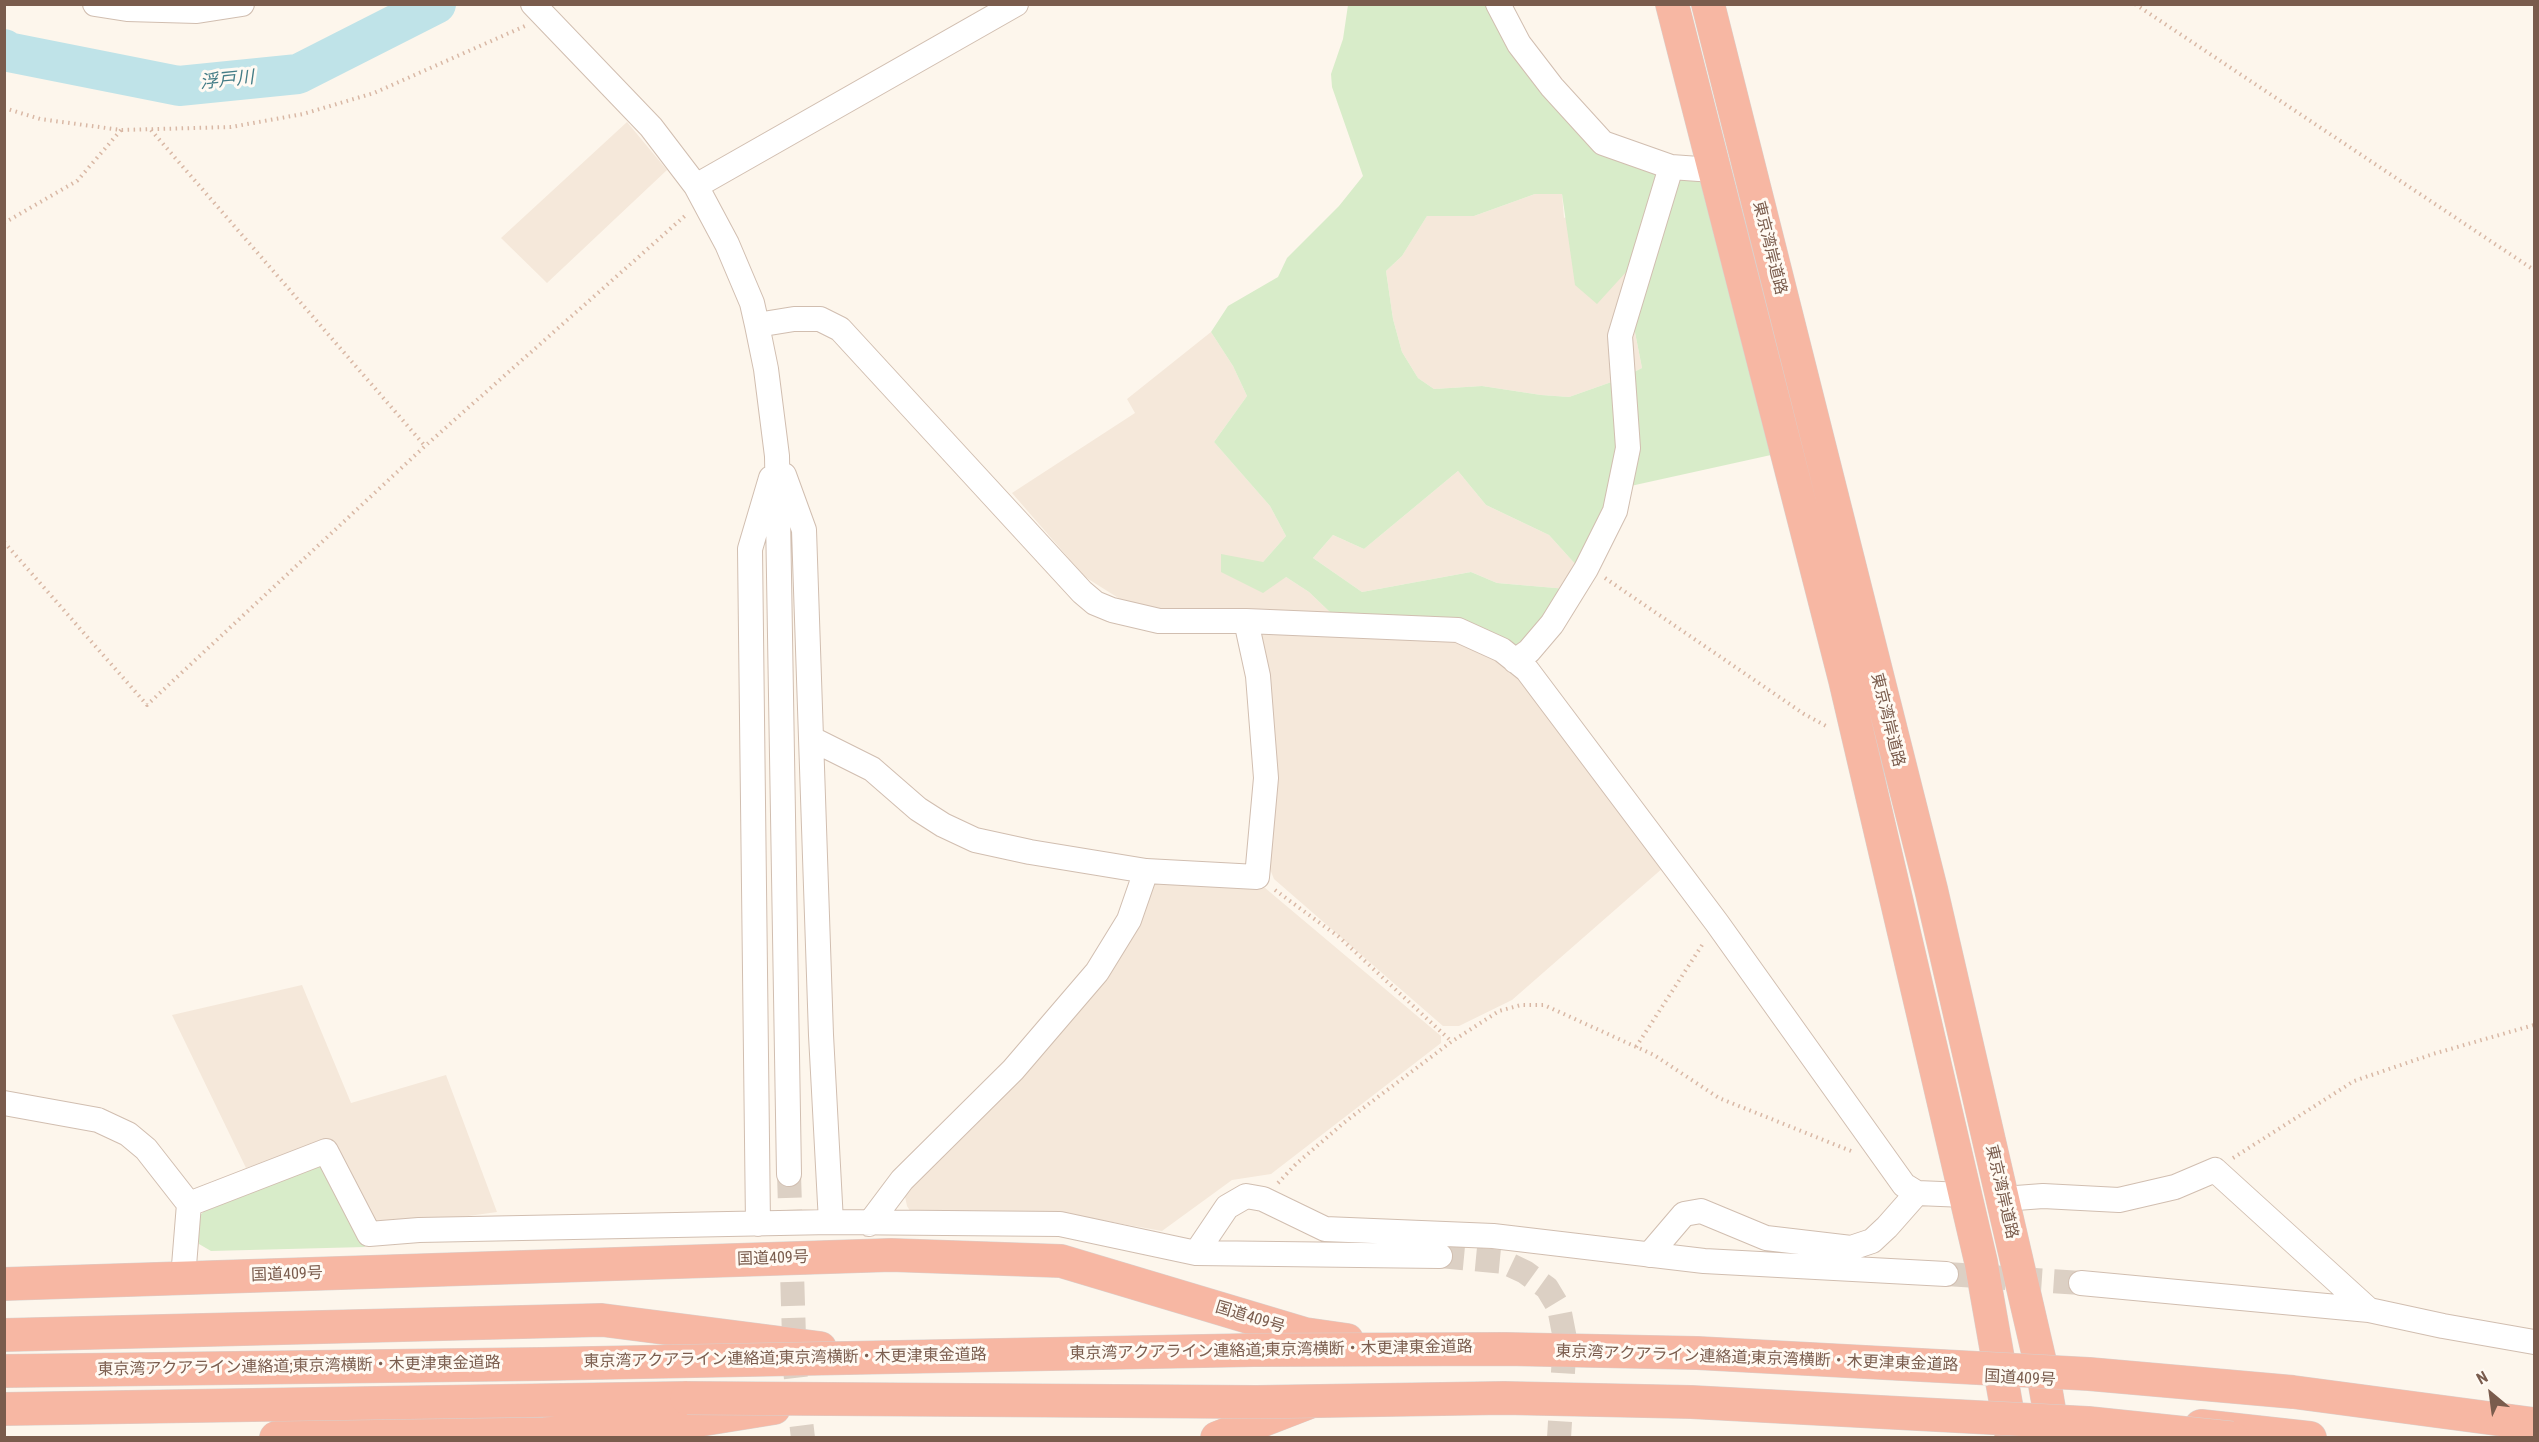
<!DOCTYPE html>
<meta charset="utf-8">
<style>
body{margin:0}
#map{position:relative;width:2539px;height:1442px;overflow:hidden;background:#fdf6ec;font-family:"Roboto Condensed",sans-serif}
canvas{display:block}
.frame{position:absolute;inset:0;border:6px solid #7a5c4d;pointer-events:none}
.north{position:absolute;left:2461px;top:1364px;width:60px;height:60px;-webkit-text-stroke:4px #fffaf3;paint-order:stroke;rotate:331deg;font-size:16px;font-weight:700;line-height:24px;text-align:center;color:#7a5c4d}
.north::after{content:'';display:block;margin:auto;width:21px;height:27px;background:#7a5c4d;clip-path:polygon(50% 0,100% 100%,50% 72%,0 100%)}
</style>
<div id="map">
<canvas width="2539" height="1442"></canvas>
<div class="frame"></div>
<div class="north">N</div>
</div>
<script>
const ctx = document.querySelector('canvas').getContext('2d');
ctx.lineJoin = 'round';
function paint(path, color) {
  ctx.fillStyle = color;
  ctx.fill(path, 'evenodd');
}
function toPath(rows) {
  const path = new Path2D();
  for (const r of rows) {
    path.moveTo(r[0], r[1]);
    for (let i = 2; i < r.length; i += 2) path.lineTo(r[i], r[i + 1]);
  }
  return path;
}
function trace(path, color, width, dash) {
  ctx.strokeStyle = color;
  ctx.lineWidth = width;
  ctx.lineCap = dash ? 'butt' : 'round';
  ctx.setLineDash(dash || []);
  ctx.stroke(path);
}
function drawText(font, color, halo, rows, align = 'center') {
  ctx.font = font + ' "Roboto Condensed","Noto Sans JP",sans-serif';
  ctx.lineWidth = 6;
  ctx.setLineDash([]);
  ctx.textBaseline = 'middle';
  ctx.strokeStyle = halo;
  ctx.fillStyle = color;
  for (const [text, x, y, turn = 0] of rows) {
    ctx.save();
    ctx.translate(x, y);
    ctx.rotate((+turn || 0) * Math.PI / 180);
    ctx.textAlign = isNaN(turn) ? turn : align;
    if (halo) ctx.strokeText(text, 0, 0);
    ctx.fillText(text, 0, 0);
    ctx.restore();
  }
}
const residential = toPath([
 [627,122,667,170,547,283,501,238],
 [1659,172,1632,317,1642,368,1620,379,1569,397,1541,395,1482,386,1434,389,1418,378,1402,352,1393,319,1386,271,1402,256,1427,216,1474,216,1535,194,1562,194,1564,218],
 [1211,332,1233,366,1247,396,1214,442,1270,506,1286,536,1263,562,1309,592,1334,616,1156,611,1120,599,1085,577,1012,493,1135,413,1127,399],
 [1458,471,1486,505,1549,535,1577,566,1567,589,1497,583,1471,572,1362,592,1313,558,1333,535,1364,549],
 [1255,629,1471,641,1520,675,1664,867,1512,1000,1459,1026,1443,1026,1274,879,1266,859],
 [1151,877,1258,882,1441,1036,1441,1043,1271,1174,1232,1180,1162,1231,1066,1214,912,1214,907,1206,904,1192,1020,1068],
 [302,985,351,1103,446,1075,497,1212,375,1229,321,1143,246,1168,172,1015]
]);
const green = toPath([
 [1348,5,1486,5,1513,49,1603,152,1659,172,1627,271,1597,304,1575,285,1562,194,1535,194,1474,216,1427,216,1402,256,1386,271,1393,319,1402,352,1418,378,1434,389,1482,386,1541,395,1569,397,1620,379,1642,368,1632,317,1675,172,1703,173,1771,455,1617,489,1577,566,1549,535,1486,505,1458,471,1364,549,1333,535,1313,558,1362,592,1471,572,1497,583,1567,589,1516,648,1334,616,1309,592,1286,577,1263,593,1221,572,1221,554,1263,562,1286,536,1270,506,1214,442,1247,396,1233,366,1211,332,1228,306,1278,277,1287,258,1339,206,1363,176,1332,87,1331,74,1343,39],
 [314,1164,329,1169,365,1247,211,1251,199,1244,199,1216,213,1203]
]);
const river = toPath([
 [4,49,8,52,179,86,298,74,436,4]
]);
const minorTunnel = toPath([
 [789,1174,795,1370,803,1438],
 [1440,1256,1504,1262,1525,1272,1547,1288,1559,1308,1565,1339,1559,1438],
 [1946,1274,2081,1283]
]);
const path = toPath([
 [2135,4,2534,270],
 [4,108,40,119,121,130,231,127,303,114,374,93,525,26],
 [151,130,425,446],
 [4,223,77,181,121,130],
 [4,542,147,705,425,446,687,214],
 [1605,578,1804,714,1828,727],
 [1275,890,1339,937,1451,1041],
 [1636,1047,1704,942],
 [2233,1158,2354,1081,2433,1054,2534,1025],
 [1278,1183,1296,1164,1346,1121,1451,1042,1499,1011,1521,1005,1544,1005,1654,1055,1719,1098,1851,1151]
]);
const minor = toPath([
 [95,4,127,9,197,11,242,4],
 [533,4,651,127,696,186,727,244,752,303,757,325,766,369,777,456,789,1174],
 [1498,4,1519,44,1552,87,1603,143,1671,167,1699,169,1713,166],
 [696,186,1016,4],
 [757,325,794,319,820,319,840,329,1082,592,1095,603,1112,610,1159,621,1246,621,1458,630,1502,650,1527,670,1717,923,1904,1185,1917,1193,1965,1195],
 [784,475,804,530,821,1035,831,1222],
 [1515,661,1529,651,1552,624,1586,569,1615,511,1628,448,1620,336,1671,167],
 [812,739,872,769,918,809,943,825,975,840,1030,852,1146,871,1257,877,1266,778,1258,676,1246,621],
 [4,1103,98,1120,128,1134,146,1149,189,1204],
 [2003,1199,2043,1196,2119,1200,2175,1187,2215,1170,2369,1310],
 [758,1224,750,549,771,478],
 [869,1224,902,1180,1013,1070,1097,972,1129,920,1146,871],
 [1196,1253,1227,1207,1246,1196,1263,1199,1325,1229,1493,1236,1704,1261,1946,1274],
 [1649,1255,1684,1214,1701,1211,1766,1238,1851,1248,1872,1241,1887,1227,1917,1193],
 [183,1278,189,1204,326,1151,369,1234,419,1230,831,1222,1060,1224,1196,1253,1440,1256],
 [2081,1283,2369,1310,2443,1326,2534,1342]
]);
const highway = toPath([
 [1672,4,1845,680,1981,1262,2012,1438],
 [1708,4,1931,889,2044,1379,2054,1438],
 [4,1284,891,1255,1061,1261,1305,1334,1347,1340],
 [4,1335,602,1320,820,1348],
 [4,1409,687,1398],
 [2201,1426,2310,1438],
 [276,1438,544,1434,656,1427,774,1408],
 [1217,1438,1310,1402]
]);
const highwayBridge = toPath([
 [4,1371,542,1364,1254,1350,1505,1349,1697,1353,2089,1374,2293,1392,2534,1424],
 [687,1398,1257,1402,1504,1398,1691,1402,2088,1423,2232,1438]
]);
const streetNames = [
 ["東京湾岸道路",1769,248,76],
 ["東京湾岸道路",1887,720,76],
 ["東京湾岸道路",2001,1192,77],
 ["国道409号",773,1259,-2],
 ["国道409号",287,1275,-2],
 ["国道409号",1250,1318,17],
 ["東京湾アクアライン連絡道;東京湾横断・木更津東金道路",1271,1351,-1],
 ["東京湾アクアライン連絡道;東京湾横断・木更津東金道路",785,1359,-1],
 ["東京湾アクアライン連絡道;東京湾横断・木更津東金道路",1757,1359,2],
 ["東京湾アクアライン連絡道;東京湾横断・木更津東金道路",299,1367,-1],
 ["国道409号",2020,1379,3]
];
const waterNames = [
 ["浮戸川",227,81,-6]
];
paint(residential, '#f5e8da');
paint(green, '#d8ecc9');
trace(river, '#bfe3e8', 40);
trace(minorTunnel, '#dcd0c4', 24, [24, 12]);
trace(minor, '#d1beb0', 26);
trace(highway, '#dad1cd', 34);
trace(path, '#d9b8a5', 4, [1.5, 4.5]);
trace(minor, '#fff', 24);
trace(highway, '#f7b7a3', 33);
trace(highwayBridge, '#dad1cd', 34, []);
trace(highwayBridge, '#f7b7a3', 33);
drawText('16px', '#7a5c4d', '#fffaf3', streetNames);
drawText('italic 18px', '#437c86', '#fffaf3', waterNames);
</script>
